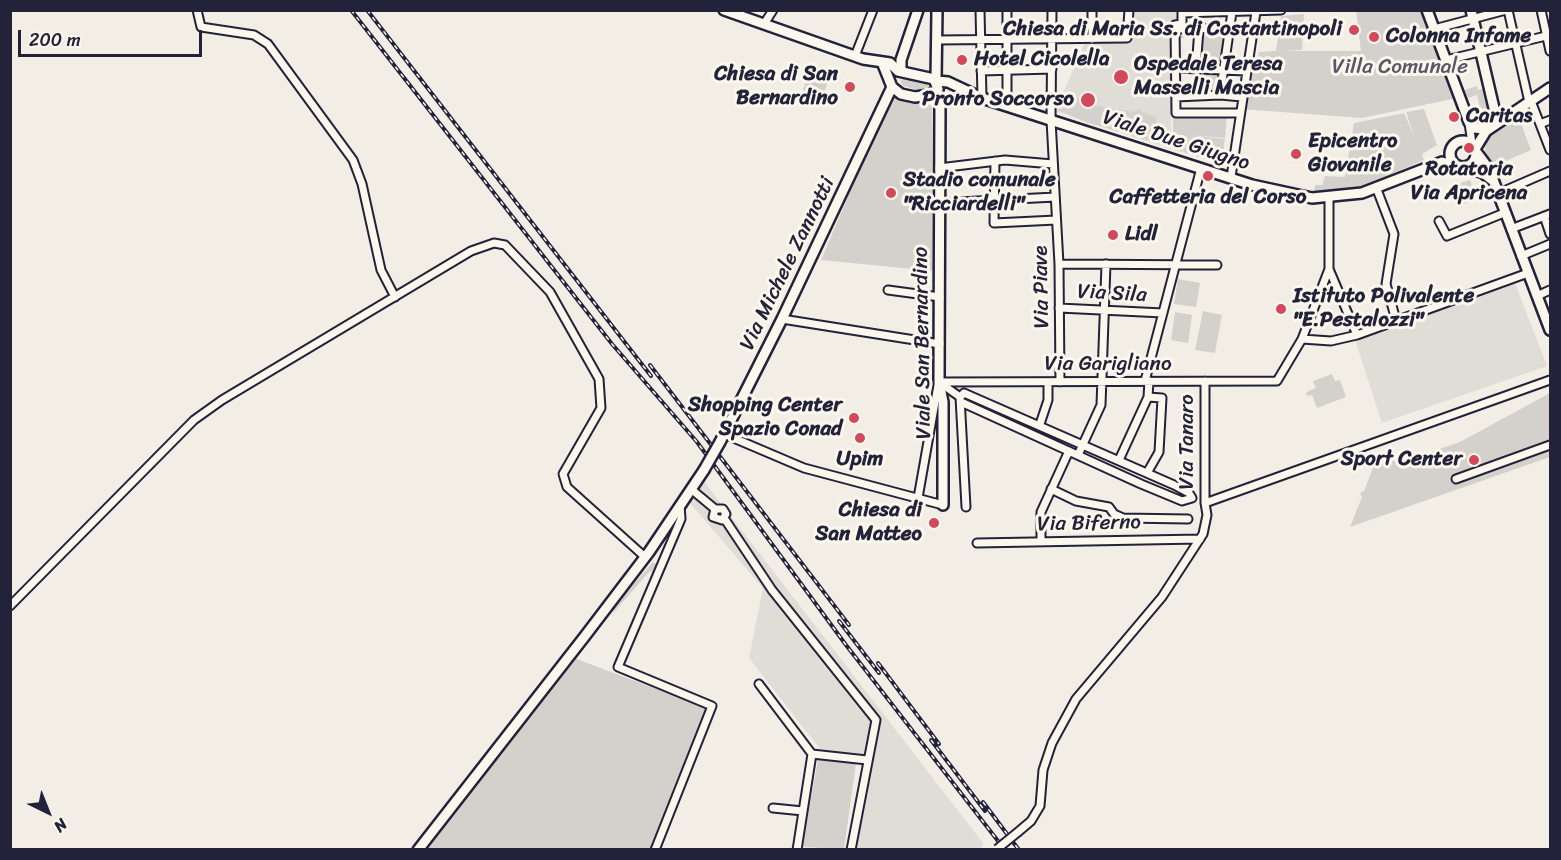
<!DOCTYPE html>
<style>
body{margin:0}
#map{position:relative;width:1561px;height:860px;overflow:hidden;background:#f2eee5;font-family:Sriracha,sans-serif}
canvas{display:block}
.frame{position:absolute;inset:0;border:12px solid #22223b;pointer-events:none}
.north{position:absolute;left:18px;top:782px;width:60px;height:60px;-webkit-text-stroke:4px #fbf7ec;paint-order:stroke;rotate:137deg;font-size:16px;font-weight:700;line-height:24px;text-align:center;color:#22223b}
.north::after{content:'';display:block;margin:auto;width:21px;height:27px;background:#22223b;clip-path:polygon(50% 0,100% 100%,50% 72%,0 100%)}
.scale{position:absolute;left:18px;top:30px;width:184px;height:27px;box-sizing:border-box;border:3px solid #22223b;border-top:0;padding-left:8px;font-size:18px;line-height:21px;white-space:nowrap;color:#22223b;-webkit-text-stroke:4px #fbf7ec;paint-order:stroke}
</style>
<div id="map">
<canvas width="1561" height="860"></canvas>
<div class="frame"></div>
<div class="north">N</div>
<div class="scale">200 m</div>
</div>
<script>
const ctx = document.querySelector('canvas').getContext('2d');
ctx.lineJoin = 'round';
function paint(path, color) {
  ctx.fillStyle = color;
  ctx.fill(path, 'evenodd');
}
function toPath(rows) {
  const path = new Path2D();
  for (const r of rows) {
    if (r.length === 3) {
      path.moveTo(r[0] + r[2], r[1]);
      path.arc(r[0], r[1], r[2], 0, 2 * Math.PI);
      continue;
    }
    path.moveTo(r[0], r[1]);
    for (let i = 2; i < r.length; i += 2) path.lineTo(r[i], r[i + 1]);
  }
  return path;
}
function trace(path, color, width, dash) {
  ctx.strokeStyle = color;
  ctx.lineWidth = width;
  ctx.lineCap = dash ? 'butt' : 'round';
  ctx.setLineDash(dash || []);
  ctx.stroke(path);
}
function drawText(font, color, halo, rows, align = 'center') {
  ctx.font = font + ' Sriracha,sans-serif';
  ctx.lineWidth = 6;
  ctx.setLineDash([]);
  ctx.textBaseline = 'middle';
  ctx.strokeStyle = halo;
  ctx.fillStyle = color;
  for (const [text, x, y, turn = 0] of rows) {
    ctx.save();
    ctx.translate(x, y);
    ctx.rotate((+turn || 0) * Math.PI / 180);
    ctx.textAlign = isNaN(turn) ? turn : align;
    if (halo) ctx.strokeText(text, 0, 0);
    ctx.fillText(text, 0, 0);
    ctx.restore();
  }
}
const built = toPath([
 [1131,11,1178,11,1179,22,1172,23,1171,149,1055,111,1085,43,1130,43],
 [1515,283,1547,366,1382,423,1355,340],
 [702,479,983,843,981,849,850,849,865,757,820,749,749,658,763,588,690,503]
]);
const green = toPath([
 [1356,10,1423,11,1457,98,1362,118,1241,109,1247,70,1255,71,1259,52,1276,51,1281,16,1304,14,1302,50,1281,51,1361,51],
 [1179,31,1225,33,1218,90,1203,89,1204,71,1179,70,1178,62,1193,62,1194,38,1179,38],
 [810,68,830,74,823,98,802,93],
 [905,77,928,83,929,90,925,92,903,86,900,81],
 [1477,86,1478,90,1485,88,1490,114,1488,121,1483,124,1477,124,1472,117,1481,113,1477,95,1468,98,1465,90],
 [1067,92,1087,104,1133,112,1141,109,1142,112,1156,117,1157,143,1085,122,1058,110],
 [894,98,927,101,932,107,933,271,821,260,889,101],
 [1424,109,1437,145,1422,154,1424,160,1358,188,1314,192,1315,185,1322,185,1325,176,1345,177,1354,123,1404,113,1415,138,1406,112],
 [1227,115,1225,138,1190,135,1225,139,1221,164,1183,152,1184,148,1182,152,1173,149,1173,116],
 [1519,118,1531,150,1492,167,1485,153,1486,139],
 [1470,180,1477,199,1463,204,1455,185],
 [1178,279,1200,283,1196,307,1174,304],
 [1203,311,1222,315,1215,353,1195,350],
 [1175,312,1192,315,1188,343,1171,340],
 [1332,374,1335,381,1340,380,1346,397,1317,408,1312,395,1307,396,1306,392,1316,388,1313,381],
 [1550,393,1550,457,1350,527,1362,497,1360,493,1364,491,1379,452,1398,463,1460,442],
 [653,562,658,565,655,573,650,571,614,612,611,610],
 [574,658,707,708,651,849,426,850],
 [818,760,856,763,844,849,802,847]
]);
const street = toPath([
 [197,10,201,27,254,35,268,44,353,160,362,184,381,270,395,297],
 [980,10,982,98],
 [1052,10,1051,120,1059,264,1060,382],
 [1508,10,1529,102],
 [1541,10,1550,51],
 [764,24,773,10],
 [1176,29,1231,28],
 [1434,29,1506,10],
 [1092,39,1092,10],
 [938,40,1127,38,1129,10],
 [855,56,873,10],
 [1446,60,1550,35],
 [1176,68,1246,71],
 [1196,69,1199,29],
 [981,71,1052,69],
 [1220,95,1242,97],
 [1176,97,1220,95,1232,12],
 [1531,101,1550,150],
 [1007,106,1007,10],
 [1240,113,1176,113,1175,25,1182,24,1182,13,1281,10],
 [1469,123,1472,144],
 [1540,124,1550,120],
 [995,161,994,223,1056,220],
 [939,168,1005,160,1053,164],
 [1231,177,1256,12],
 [1376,187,1394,234,1386,284,1394,313],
 [1497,194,1550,171],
 [939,203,1055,197],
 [1544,216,1550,234],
 [1439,221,1447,236,1504,213],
 [1511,229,1550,214],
 [1521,256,1550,244],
 [1059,264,1217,265],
 [1329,269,1357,335],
 [888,290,940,297],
 [1537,296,1550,290],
 [1059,308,1163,313],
 [782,319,940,344],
 [1302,339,1331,341,1357,335,1528,273],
 [1145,381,1201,168],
 [939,382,1277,381,1302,339,1329,269,1329,196],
 [939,382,960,397],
 [961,402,1141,484,1182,501,1192,498,1189,493,1174,485,964,393,960,397,966,507],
 [1040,424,1048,400,1048,382],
 [724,434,804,468,943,505],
 [1078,455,1101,405,1106,264],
 [1119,460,1148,397,1149,381],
 [1147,473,1159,452,1162,398,1148,397],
 [1456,479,1550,445],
 [691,489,715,509,723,509,726,514,722,520,713,517,715,509],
 [1051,489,1076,501,1109,507,1114,514,1123,518,1188,519],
 [918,498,938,385],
 [1205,503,1550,380],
 [724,518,772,590,876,720,851,850],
 [1041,541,1041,512,1069,451],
 [977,543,1200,539],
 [10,606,194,420,222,400,471,251,494,243,505,245,550,292,599,379,601,408,563,474,567,487,645,557],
 [759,684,812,754,867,760],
 [773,808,803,811],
 [1018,832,1031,821,1040,806,1043,770,1052,743,1076,699,1162,597,1203,534,1207,515,1205,503,1205,381],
 [655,850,712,706,618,667,681,519,680,505],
 [797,850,812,754]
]);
const secondary = toPath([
 [724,10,863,59,890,63,898,71,934,79,938,89,929,95,915,97,901,94,892,87,882,62],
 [1427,10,1469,122,1474,128,1484,129],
 [1471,10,1497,121],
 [901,71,901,60,918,10],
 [936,80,937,10],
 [937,81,948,82,982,98,1252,185,1312,198,1362,193,1442,162,1458,166],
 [937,91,940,102,939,382,943,402,943,505],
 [1463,154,13],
 [1475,149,1486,131,1550,88],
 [1477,153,1489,169,1550,330],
 [1466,167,1483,173,1492,180],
 [720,442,782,319,892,87],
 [418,850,585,636,649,552,704,470]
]);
const rail = toPath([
 [351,10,612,344,697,442,846,645,1005,850],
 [367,10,651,376],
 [650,365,849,625],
 [839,621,879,673],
 [878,663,939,744],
 [931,740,985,811],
 [983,802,1019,850]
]);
const streetBridge = toPath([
 [997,849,1018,832]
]);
const secondaryBridge = toPath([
 [704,470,720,442]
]);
const markers = [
 [1354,30,6,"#d1495b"],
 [1374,37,6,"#d1495b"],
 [962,60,6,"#d1495b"],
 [1121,77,8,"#d1495b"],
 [850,87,6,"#d1495b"],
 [1088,100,8,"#d1495b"],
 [1454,117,6,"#d1495b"],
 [1469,148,6,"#d1495b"],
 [1296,154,6,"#d1495b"],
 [1208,176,6,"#d1495b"],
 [891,193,6,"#d1495b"],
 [1113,235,6,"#d1495b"],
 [1281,309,6,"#d1495b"],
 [854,418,6,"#d1495b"],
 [860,438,6,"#d1495b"],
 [1474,460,6,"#d1495b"],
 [934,523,6,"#d1495b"]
];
const poiNames = [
 ["Chiesa di Maria Ss. di Costantinopoli",1342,30,"right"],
 ["Colonna Infame",1386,37],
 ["Hotel Cicolella",974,60],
 ["Ospedale Teresa",1134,65],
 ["Masselli Mascia",1134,89],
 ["Chiesa di San",838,75,"right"],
 ["Bernardino",838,99,"right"],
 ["Pronto Soccorso",1074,100,"right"],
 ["Caritas",1466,117],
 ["Epicentro",1308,142],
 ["Giovanile",1308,166],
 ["Rotatoria",1469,170,"center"],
 ["Via Apricena",1469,194,"center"],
 ["Stadio comunale",903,181],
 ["\"Ricciardelli\"",903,205],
 ["Caffetteria del Corso",1208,198,"center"],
 ["Lidl",1125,235],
 ["Istituto Polivalente",1293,297],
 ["\"E.Pestalozzi\"",1293,321],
 ["Shopping Center",842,406,"right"],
 ["Spazio Conad",842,430,"right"],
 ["Upim",860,460,"center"],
 ["Sport Center",1462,460,"right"],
 ["Chiesa di",922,511,"right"],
 ["San Matteo",922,535,"right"]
];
const parkNames = [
 ["Villa Comunale",1400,68]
];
const streetNames = [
 ["Viale Due Giugno",1176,141,18],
 ["Via Michele Zannotti",788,264,-64],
 ["Via Piave",1042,287,-91],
 ["Via Sila",1112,294,3],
 ["Viale San Bernardino",923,343,-91],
 ["Via Garigliano",1108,365],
 ["Via Tanaro",1188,442,-90],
 ["Via Biferno",1089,524,-1]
];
paint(built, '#e0dcd6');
paint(green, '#d4d1cc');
trace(street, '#22223b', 11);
trace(secondary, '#22223b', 14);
trace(street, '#fbf7ec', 7);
trace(secondary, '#fbf7ec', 9);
trace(rail, '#22223b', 4);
trace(rail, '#fbf7ec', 1.5, [4.5]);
trace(streetBridge, '#22223b', 11, []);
trace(secondaryBridge, '#22223b', 14, []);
trace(streetBridge, '#fbf7ec', 7);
trace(secondaryBridge, '#fbf7ec', 9);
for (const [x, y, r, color] of markers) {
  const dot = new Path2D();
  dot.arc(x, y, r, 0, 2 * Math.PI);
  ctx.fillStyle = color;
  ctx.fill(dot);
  trace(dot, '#fbf7ec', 2);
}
drawText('bold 21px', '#22223b', '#fbf7ec', poiNames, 'left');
drawText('21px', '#575766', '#fbf7ec', parkNames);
drawText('21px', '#22223b', '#fbf7ec', streetNames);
</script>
